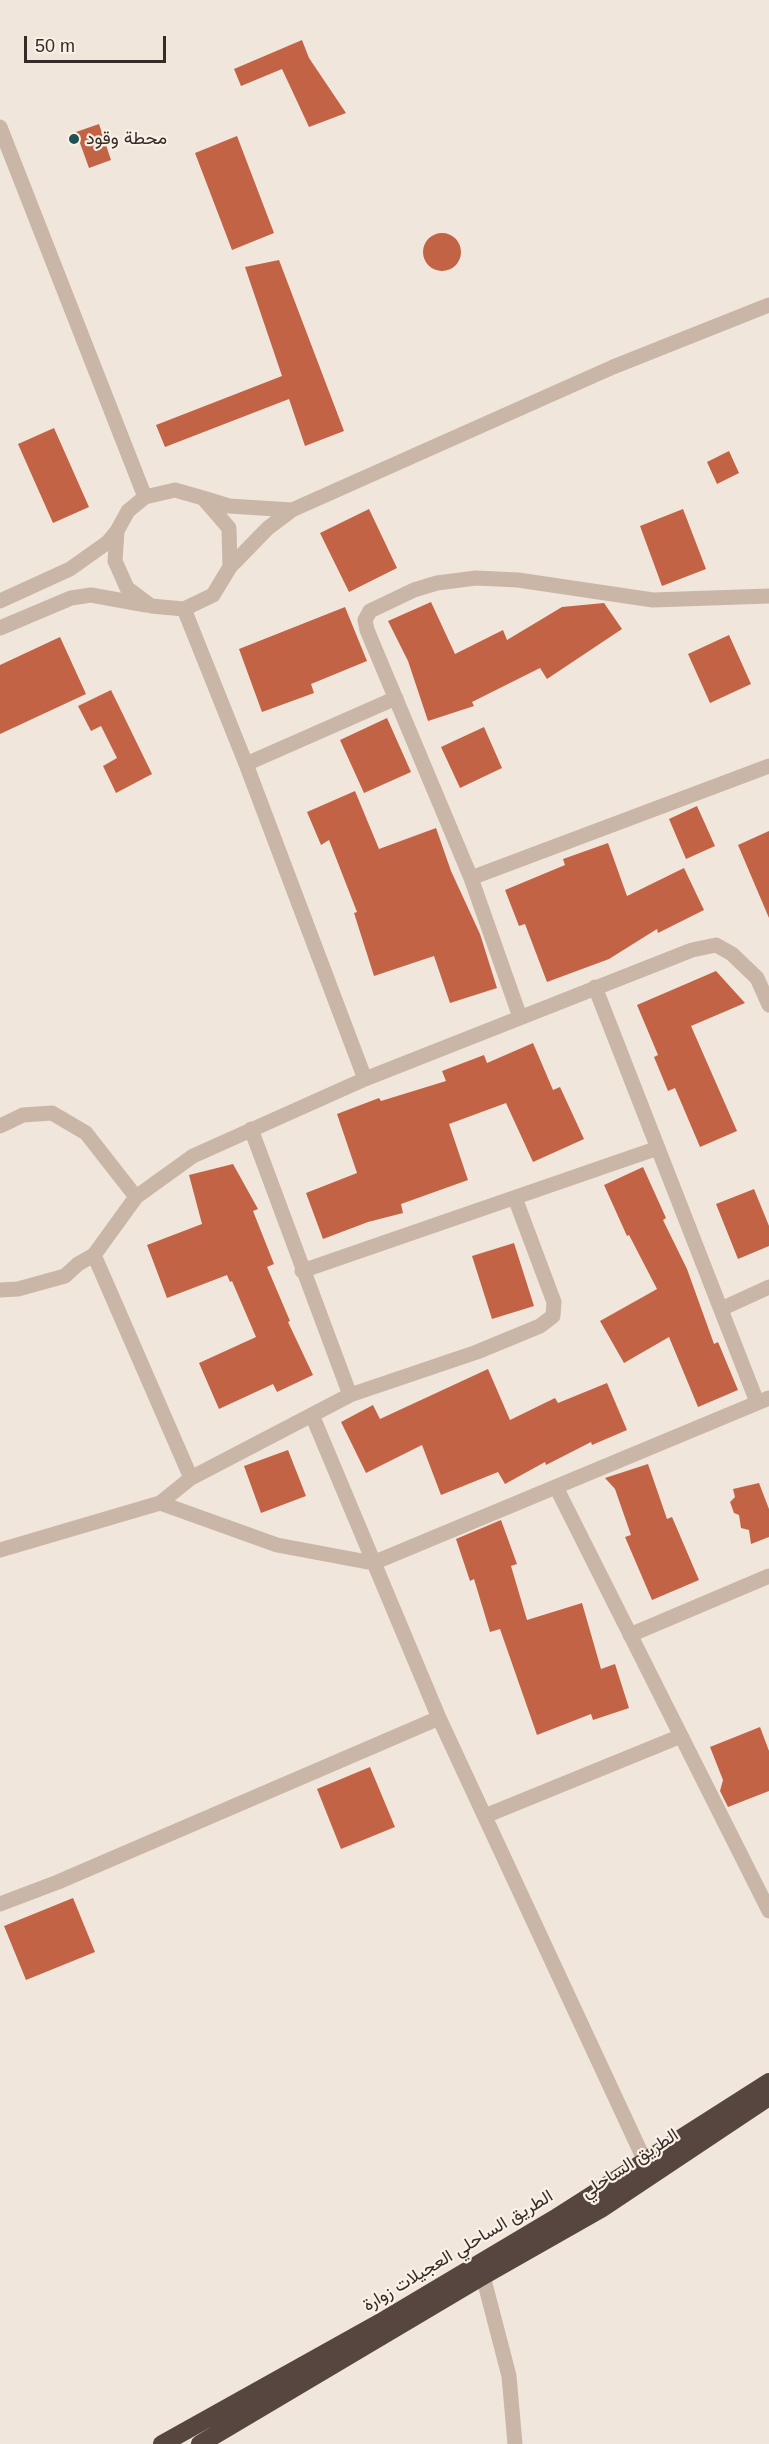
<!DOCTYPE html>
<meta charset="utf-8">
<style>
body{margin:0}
#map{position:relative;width:769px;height:2444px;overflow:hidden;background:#f1e6db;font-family:Arial,sans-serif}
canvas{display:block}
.scale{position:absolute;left:24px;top:36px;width:142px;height:27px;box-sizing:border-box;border:3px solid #352c27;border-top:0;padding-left:8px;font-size:18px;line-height:21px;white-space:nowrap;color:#352c27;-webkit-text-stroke:4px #f9f0e7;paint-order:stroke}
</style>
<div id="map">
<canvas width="769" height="2444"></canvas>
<div class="scale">50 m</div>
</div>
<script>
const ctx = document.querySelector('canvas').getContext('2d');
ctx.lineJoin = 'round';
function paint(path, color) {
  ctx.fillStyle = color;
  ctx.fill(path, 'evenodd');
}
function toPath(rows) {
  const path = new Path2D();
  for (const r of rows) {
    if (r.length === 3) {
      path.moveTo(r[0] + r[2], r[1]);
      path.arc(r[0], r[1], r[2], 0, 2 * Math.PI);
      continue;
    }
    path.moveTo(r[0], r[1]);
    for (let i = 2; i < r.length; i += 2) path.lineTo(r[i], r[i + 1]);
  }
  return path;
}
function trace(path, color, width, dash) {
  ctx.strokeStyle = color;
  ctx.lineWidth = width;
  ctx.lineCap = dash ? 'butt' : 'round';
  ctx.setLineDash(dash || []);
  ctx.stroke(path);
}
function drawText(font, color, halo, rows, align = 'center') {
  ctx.font = font + ' Arial,Vazirmatn,sans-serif';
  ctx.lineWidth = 4.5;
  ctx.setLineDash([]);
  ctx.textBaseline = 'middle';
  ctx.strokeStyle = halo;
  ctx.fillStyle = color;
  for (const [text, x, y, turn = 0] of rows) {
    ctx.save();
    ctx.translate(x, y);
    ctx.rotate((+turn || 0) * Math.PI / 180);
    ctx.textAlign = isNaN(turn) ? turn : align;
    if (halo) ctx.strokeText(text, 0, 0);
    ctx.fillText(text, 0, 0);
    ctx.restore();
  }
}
const building = toPath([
 [302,40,309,58,346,113,309,127,282,69,241,86,234,69],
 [99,124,111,160,89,168,76,132],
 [237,136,274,233,232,250,195,153],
 [442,252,19],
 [279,260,344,431,305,446,289,399,165,447,156,425,282,376,245,267],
 [54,428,89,507,53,523,18,444],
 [729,451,739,473,717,484,707,462],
 [369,509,397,568,349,592,320,533],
 [683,509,706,569,662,586,640,526],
 [431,602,455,654,503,630,507,640,562,607,604,603,622,629,547,679,540,668,472,702,474,706,428,721,408,661,388,621],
 [345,607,367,661,311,684,314,693,262,712,239,649],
 [729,635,751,684,710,703,688,654],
 [60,637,86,694,0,734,0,665],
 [111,690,152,774,116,793,103,766,117,758,101,726,91,731,78,706],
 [387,718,411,772,364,793,340,740],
 [484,727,502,768,460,788,441,747],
 [355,791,379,849,436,828,451,871,480,934,497,988,450,1003,434,956,374,976,354,913,357,912,329,840,321,845,307,812],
 [697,806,715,846,686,859,669,819],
 [769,831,769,918,738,845],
 [608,843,627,896,684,868,704,910,658,933,657,929,609,959,547,982,525,924,519,926,505,890,565,865,563,859],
 [716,971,745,1003,691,1026,737,1131,700,1147,675,1088,668,1091,654,1057,658,1055,637,1005],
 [533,1043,553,1090,560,1087,584,1139,533,1162,506,1103,449,1124,468,1180,401,1204,403,1213,368,1222,323,1239,306,1193,357,1173,337,1114,379,1098,381,1101,446,1081,442,1071,484,1055,487,1063],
 [233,1164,258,1209,253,1211,274,1264,267,1267,290,1321,288,1322,313,1375,277,1392,273,1384,219,1409,199,1363,256,1337,232,1281,230,1282,227,1275,167,1298,147,1245,202,1224,189,1175],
 [643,1167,666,1218,663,1220,687,1269,714,1344,718,1342,738,1390,698,1407,669,1337,624,1363,600,1321,657,1289,629,1235,627,1236,604,1185],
 [754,1189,769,1226,769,1246,738,1259,716,1204],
 [514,1243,534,1306,492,1319,472,1256],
 [488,1369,510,1420,555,1398,558,1403,607,1383,627,1430,592,1445,591,1442,546,1465,545,1462,505,1484,498,1472,441,1495,422,1445,366,1473,341,1422,373,1405,380,1419],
 [288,1450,306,1496,261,1513,244,1466],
 [648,1464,667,1519,672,1517,699,1580,652,1600,625,1537,631,1535,615,1489,605,1478],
 [759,1483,769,1509,769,1537,751,1544,749,1530,741,1528,739,1515,734,1513,730,1502,735,1497,733,1489],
 [501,1520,517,1564,511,1566,527,1620,582,1603,601,1669,615,1664,629,1708,593,1720,591,1714,537,1735,500,1629,490,1632,474,1579,470,1581,456,1539],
 [760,1727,769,1751,769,1791,728,1807,720,1791,723,1780,710,1747],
 [370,1767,395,1827,341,1849,317,1789],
 [73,1898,95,1952,26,1980,4,1926]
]);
const street = toPath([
 [0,127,145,497],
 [203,498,229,528,230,567,213,595,184,609,151,606,127,588,115,561,117,531,128,511,145,497,175,490,203,498,229,506,292,510],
 [230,567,268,528,292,510,613,367,769,305],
 [0,601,70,569,108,542,117,531],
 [184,609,246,764,365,1079],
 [0,628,71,598,91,595,146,605],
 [246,764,396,698],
 [471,878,769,766],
 [595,987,757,1402],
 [520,1017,471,878,367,630,365,620,370,611,414,590,437,583,476,578,518,580,653,600,769,596],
 [0,1126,23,1115,52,1113,86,1133,136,1197],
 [251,1129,350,1395],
 [94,1255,191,1478],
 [302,1271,658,1148],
 [0,1290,18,1289,65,1276,78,1264,94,1255,136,1197,193,1156,365,1079,692,950,716,945,732,954,757,978,769,1005],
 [721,1309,769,1287],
 [312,1415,439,1718],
 [556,1487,769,1911],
 [160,1503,277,1545,373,1563,769,1398],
 [0,1550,160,1503,191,1478,350,1395,477,1352,540,1326,553,1316,554,1302,515,1198],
 [630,1635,769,1576],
 [485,1816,681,1736],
 [0,1904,58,1882,439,1718,649,2170],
 [483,2276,509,2376,515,2444]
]);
const highway = toPath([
 [162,2444,386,2319,554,2219,769,2082],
 [200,2444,483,2276,601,2209,769,2097]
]);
const markers = [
 [74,139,6,"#1e5356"]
];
const poiNames = [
 ["محطة وقود",86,139]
];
const streetNames = [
 ["الطريق الساحلي",630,2164,-33],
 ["الطريق الساحلي العجيلات زوارة",458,2251,-31]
];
paint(building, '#c36346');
trace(street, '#c9b6a7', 15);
trace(highway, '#56463f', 18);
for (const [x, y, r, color] of markers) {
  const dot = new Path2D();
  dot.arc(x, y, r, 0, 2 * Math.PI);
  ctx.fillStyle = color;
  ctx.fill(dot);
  trace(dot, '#f9f0e7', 2);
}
drawText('18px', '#352c27', '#f9f0e7', poiNames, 'left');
drawText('18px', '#352c27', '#f9f0e7', streetNames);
</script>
